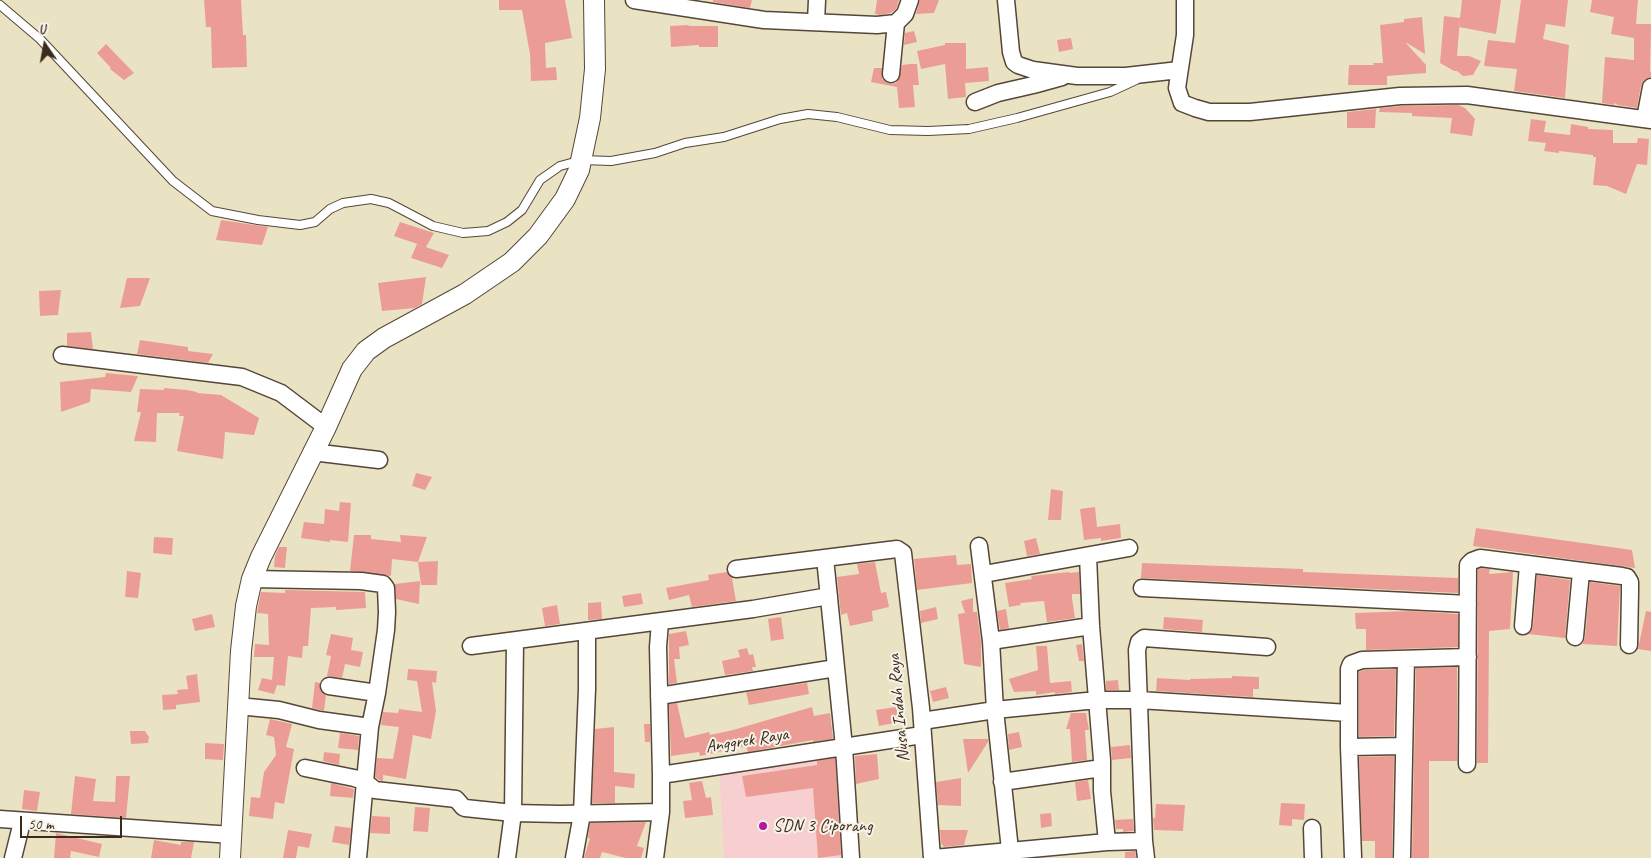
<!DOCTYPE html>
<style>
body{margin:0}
#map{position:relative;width:1651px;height:858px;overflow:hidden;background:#eae3c3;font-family:Caveat,sans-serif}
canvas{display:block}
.north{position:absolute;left:20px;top:20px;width:50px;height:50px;-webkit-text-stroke:4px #f7f3e8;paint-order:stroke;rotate:348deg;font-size:14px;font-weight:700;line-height:20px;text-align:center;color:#3b2a1e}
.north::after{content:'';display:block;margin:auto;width:18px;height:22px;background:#3b2a1e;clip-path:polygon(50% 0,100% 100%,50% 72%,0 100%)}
.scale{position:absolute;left:20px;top:816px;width:102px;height:22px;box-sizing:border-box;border:2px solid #3b2a1e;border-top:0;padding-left:6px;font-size:15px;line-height:18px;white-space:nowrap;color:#3b2a1e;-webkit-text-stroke:4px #f7f3e8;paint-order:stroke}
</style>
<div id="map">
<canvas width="1651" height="858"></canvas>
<div class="north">U</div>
<div class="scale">50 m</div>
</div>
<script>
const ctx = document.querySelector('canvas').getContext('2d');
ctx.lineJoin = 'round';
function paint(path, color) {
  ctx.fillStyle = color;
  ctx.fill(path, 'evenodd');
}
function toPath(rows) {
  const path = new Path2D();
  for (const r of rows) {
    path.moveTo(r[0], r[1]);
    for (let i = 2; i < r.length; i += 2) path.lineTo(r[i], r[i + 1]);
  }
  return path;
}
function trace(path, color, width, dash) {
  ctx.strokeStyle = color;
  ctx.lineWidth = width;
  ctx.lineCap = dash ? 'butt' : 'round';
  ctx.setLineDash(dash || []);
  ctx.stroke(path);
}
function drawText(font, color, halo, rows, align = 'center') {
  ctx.font = font + ' Caveat,sans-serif';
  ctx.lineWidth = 4;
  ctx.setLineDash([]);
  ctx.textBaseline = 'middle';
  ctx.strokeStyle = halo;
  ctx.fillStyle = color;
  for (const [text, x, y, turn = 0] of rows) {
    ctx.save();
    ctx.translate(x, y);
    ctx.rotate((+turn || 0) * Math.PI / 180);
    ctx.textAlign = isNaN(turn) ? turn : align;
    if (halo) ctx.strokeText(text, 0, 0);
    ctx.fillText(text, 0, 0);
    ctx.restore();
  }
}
const built = toPath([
 [844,747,854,858,724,858,719,766]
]);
const building = toPath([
 [204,0,241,0,243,35,246,35,247,67,212,68,211,27,206,27],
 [499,0,565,0,572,38,545,43,546,68,556,67,557,80,531,81,530,54,522,10,499,10],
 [713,0,752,0,750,8,713,2],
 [877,0,899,0,896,9,891,13,880,15,875,14],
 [920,0,939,0,934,13,916,14],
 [1462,0,1501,0,1496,34,1459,27],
 [1521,0,1568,0,1565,27,1546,24,1543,39,1569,45,1565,98,1514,91,1517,69,1484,66,1488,40,1515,43],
 [1592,0,1638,0,1636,24,1651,24,1650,72,1651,72,1651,77,1644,80,1641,85,1637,108,1618,105,1614,103,1614,105,1602,103,1605,57,1634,60,1634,38,1611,34,1614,17,1590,12],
 [1444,16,1460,18,1457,56,1469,56,1481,61,1473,75,1463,76,1457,71,1454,71,1440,63],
 [1422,17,1425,54,1405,42,1426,65,1426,73,1387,76,1387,85,1348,85,1349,65,1374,65,1373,63,1383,63,1380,25,1404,22,1404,19],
 [688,25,689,26,718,26,718,47,699,47,699,45,671,47,670,26],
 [914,31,917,42,904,45,905,33],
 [1071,38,1073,49,1059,52,1057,40],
 [945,43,966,43,966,69,988,67,989,81,965,83,966,97,948,99,945,64,921,69,917,51,945,45],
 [106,44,134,73,124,80,110,69,111,68,97,53],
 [910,64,917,64,919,85,913,85,915,107,899,108,897,87,871,82,874,68,882,68,882,79,886,82,891,84,896,83,899,79,902,65],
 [1458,105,1465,108,1475,119,1472,136,1450,133,1452,118,1412,116,1412,113,1379,112,1380,108,1401,106],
 [1376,109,1375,128,1347,128,1347,112],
 [1531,119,1546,121,1544,132,1570,135,1571,124,1588,127,1588,129,1613,130,1613,143,1637,143,1638,138,1649,139,1647,165,1637,164,1626,194,1607,186,1593,185,1596,157,1593,157,1593,155,1559,151,1559,153,1544,151,1546,143,1528,141],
 [221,220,268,227,262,245,216,240],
 [400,222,434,233,426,247,394,236],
 [417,244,449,255,442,268,411,258],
 [426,277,422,304,415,308,382,311,378,283],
 [127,278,150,278,140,306,120,308],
 [61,290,58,315,40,316,39,291],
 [91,332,93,349,67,346,67,333],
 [140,340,188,347,188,351,213,354,208,363,137,354],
 [106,373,138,376,131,392,91,389,90,402,61,412,60,382,105,377],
 [164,388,187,390,197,392,197,393,221,395,259,418,254,435,225,432,223,459,177,451,184,416,179,416,180,413,157,413,156,442,134,441,141,412,137,412,140,389,164,390],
 [416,473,432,477,425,490,412,486],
 [1051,489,1063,491,1061,520,1048,520],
 [340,502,351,503,348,542,330,540,330,542,301,538,304,522,324,524,325,509,339,511],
 [1095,507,1097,527,1120,524,1121,538,1101,541,1101,538,1084,540,1080,509],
 [1476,528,1632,550,1635,568,1473,546],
 [354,535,371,535,371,539,401,542,400,535,427,537,418,562,392,559,391,576,350,571],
 [154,537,173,538,172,555,153,553],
 [1036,538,1040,554,1027,556,1024,541],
 [279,547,287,547,285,568,274,567,275,556],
 [956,555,957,565,971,564,972,583,917,590,914,559],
 [438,561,437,585,421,585,418,562],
 [875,562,881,593,886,592,889,607,872,611,873,621,850,626,847,613,841,615,837,577,859,574,857,564],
 [1142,563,1303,569,1303,572,1458,578,1458,593,1141,578],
 [1481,568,1490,569,1489,574,1513,572,1510,629,1489,631,1488,763,1477,763,1478,569],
 [127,571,141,573,138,598,125,597],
 [727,572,732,578,736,601,692,607,689,595,669,600,666,588,709,580,708,575],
 [1069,572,1070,573,1079,572,1080,594,1072,594,1072,598,1075,618,1047,622,1044,601,1020,603,1021,605,1009,607,1005,583,1032,579,1031,576],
 [1537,575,1570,580,1565,638,1528,634,1533,627],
 [420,581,419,604,396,599,395,584],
 [1590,582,1620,586,1617,646,1582,644,1585,638],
 [285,590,365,592,366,608,336,610,336,607,311,608,308,646,303,646,302,658,288,656,285,686,277,685,274,694,258,690,262,678,272,680,274,657,254,657,255,644,269,645,268,614,257,613,261,592,285,593],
 [641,593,643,604,624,607,622,596],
 [973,598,973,612,977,612,981,642,981,667,964,664,958,614,965,613,961,601],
 [601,602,602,619,588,620,588,603],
 [557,605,560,624,545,626,542,608],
 [936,607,938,619,921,623,920,611],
 [1006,609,1009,628,1000,630,997,611],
 [1411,611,1458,614,1458,647,1366,650,1366,629,1356,629,1355,613],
 [1646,611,1651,612,1651,651,1638,649],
 [212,614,215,627,195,631,192,619],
 [781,617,784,639,771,641,768,619],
 [1164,617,1203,620,1202,632,1163,629],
 [686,631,689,645,679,647,680,659,674,659,677,683,669,684,669,634],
 [331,634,353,638,351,650,363,652,360,667,345,664,342,678,327,676,331,656,326,655],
 [1082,644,1084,661,1079,661,1076,645],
 [1036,646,1047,646,1050,683,1071,681,1072,692,1055,694,1055,692,1036,695,1036,691,1014,692,1009,679,1038,670],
 [747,648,749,655,753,654,756,667,752,667,753,671,725,675,722,661,740,657,738,650],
 [1457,667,1457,761,1429,761,1429,858,1412,858,1416,668],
 [408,669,437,671,436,683,432,682,436,711,431,739,413,735,406,779,383,775,383,781,379,780,375,777,377,758,393,759,399,727,381,725,383,712,398,713,399,709,422,712,417,681,407,680],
 [1396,669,1394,736,1359,737,1359,672,1364,670],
 [197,674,200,702,176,705,176,709,163,710,162,695,178,694,177,690,188,689,186,676],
 [1232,676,1259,677,1259,689,1253,689,1253,697,1156,691,1157,678,1190,680,1190,679,1232,678],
 [1118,680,1119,690,1106,690,1106,681],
 [315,682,320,683,320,690,326,695,324,711,312,708],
 [807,683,809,694,749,705,746,692],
 [946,687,949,698,933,702,930,691],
 [677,703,685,738,709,732,710,735,733,730,812,707,814,716,830,713,833,739,813,742,813,740,748,752,746,746,700,756,699,752,671,756,669,704],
 [896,707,899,722,879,726,876,710],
 [1071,713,1086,713,1089,730,1085,730,1087,760,1072,762,1070,729,1066,729],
 [270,719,292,724,286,747,294,749,284,804,275,802,273,819,249,816,251,797,260,798,264,772,276,755,274,737,266,735],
 [644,724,650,724,650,742,645,742],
 [614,727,614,772,635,774,634,788,615,786,615,803,592,803,595,729],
 [130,731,145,731,149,737,148,743,131,744],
 [1019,732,1022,747,1009,750,1008,734],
 [340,733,359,736,358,750,338,748],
 [963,739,988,739,988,742,968,773],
 [205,743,224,744,223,760,205,759],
 [1130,745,1131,758,1112,760,1111,747],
 [324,752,340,754,339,765,323,761],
 [877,754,879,779,856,784,855,756],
 [1394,756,1392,858,1375,858,1375,841,1362,841,1359,757],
 [835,758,841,855,818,858,813,788,746,797,742,776,817,765,817,761],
 [75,776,96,779,93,801,115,802,116,776,130,776,126,818,71,814],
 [961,778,961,806,938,805,936,782],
 [1088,780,1091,799,1077,801,1075,782],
 [702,781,706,798,711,797,713,815,685,818,683,801,692,800,689,783],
 [331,783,354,789,353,798,330,796],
 [24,790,40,792,37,811,22,809],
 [1281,803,1305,804,1304,820,1292,819,1292,826,1279,825],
 [1156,804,1185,805,1183,831,1154,830,1153,818,1155,818],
 [415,807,430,808,428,832,413,831],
 [1051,813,1052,826,1041,828,1040,814],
 [372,816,390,817,390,834,370,833],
 [1131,819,1133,819,1134,831,1123,832,1123,829,1116,829,1115,820],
 [646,822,637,846,644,848,641,858,626,858,602,852,600,858,584,858,590,838,588,838,590,823],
 [335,826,351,828,349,845,332,842],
 [288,830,312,834,309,848,298,846,296,858,283,858],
 [940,830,968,830,964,845,944,847,941,843],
 [56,833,102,844,99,857,71,851,70,858,54,858],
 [154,840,181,845,181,842,194,842,191,858,151,858],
 [1135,851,1136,858,1125,858,1125,852]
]);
const service = toPath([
 [0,5,40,39,173,181,212,211,258,220,300,225,315,222,330,209,343,203,371,199,389,203,433,226,463,233,488,231,507,222,522,210,540,180,560,166,582,160,611,161,655,153,685,143,724,137,780,119,808,114,837,117,890,130,928,131,969,129,1017,118,1110,92,1136,80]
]);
const minor = toPath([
 [634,0,764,20,877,25,896,23,905,14,910,0],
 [1006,0,1011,52,1014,62,1018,65,1033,70,1077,76,1126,76,1179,70],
 [1185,0,1185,35,1177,88,1182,103,1195,108,1209,112,1250,112,1400,96,1467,95,1651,120],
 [816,22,817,0],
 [891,74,896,23],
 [975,102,998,93,1033,85,1062,77],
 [1645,119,1651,87],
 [62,355,242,377,281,393,326,427],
 [312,452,379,460],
 [979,546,991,641,995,710,1010,850],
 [1088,556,1091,626,1102,760,1102,791,1107,842],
 [825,558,844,747,851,858],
 [736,569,897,549,903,553,921,708,932,858],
 [984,574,1129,548],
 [1142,588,1468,604],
 [660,622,658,647,661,775],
 [1523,626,1528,565],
 [1575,637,1581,572],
 [991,641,1091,626],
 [471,646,753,609,829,596],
 [329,686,377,693],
 [659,696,836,668],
 [238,706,279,710,319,720,370,727,377,693,386,630,387,612,386,588,383,584,361,581,252,579],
 [922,721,995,710,1097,700,1139,700,1349,713],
 [1349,747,1404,746],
 [1467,764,1468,565,1472,561,1480,558,1622,576,1627,577,1630,582,1630,592,1629,645],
 [305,768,354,778,364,781,375,790,456,799,463,807,465,808,513,813,560,814,661,812],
 [1002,782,1102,768],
 [0,819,232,835],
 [1312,828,1313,858],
 [1353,857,1349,747,1349,669,1351,664,1362,660,1468,657],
 [13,858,22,822],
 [358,858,370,727],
 [507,858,513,813,515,641],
 [574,858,582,814,587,689,587,631],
 [655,858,661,812,661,775,922,735],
 [934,858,1107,842,1144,841],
 [1146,858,1144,841,1137,650,1139,642,1144,638,1267,647],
 [1402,858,1406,659]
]);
const tertiary = toPath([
 [230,858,241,651,246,606,252,579,261,557,326,427,352,369,366,351,384,338,465,294,512,262,538,236,565,199,579,170,590,118,595,69,594,0]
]);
const markers = [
 [763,826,5,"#b5179e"]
];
const streetNames = [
 ["Nusa Indah Raya",899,708,-95],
 ["Anggrek Raya",747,741,-9]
];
const poiNames = [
 ["SDN 3 Ciporang",773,826]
];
paint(built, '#f7cfd0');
paint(building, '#eb9d95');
trace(service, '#554637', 10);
trace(minor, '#554637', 19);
trace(tertiary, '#554637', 22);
trace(service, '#fff', 8);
trace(minor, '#fff', 16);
trace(tertiary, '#fff', 20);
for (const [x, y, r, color] of markers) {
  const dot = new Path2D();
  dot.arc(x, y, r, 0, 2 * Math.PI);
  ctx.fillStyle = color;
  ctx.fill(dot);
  trace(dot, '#f7f3e8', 2);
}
drawText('18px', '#3b2a1e', '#f7f3e8', streetNames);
drawText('18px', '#3b2a1e', '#f7f3e8', poiNames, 'left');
</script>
